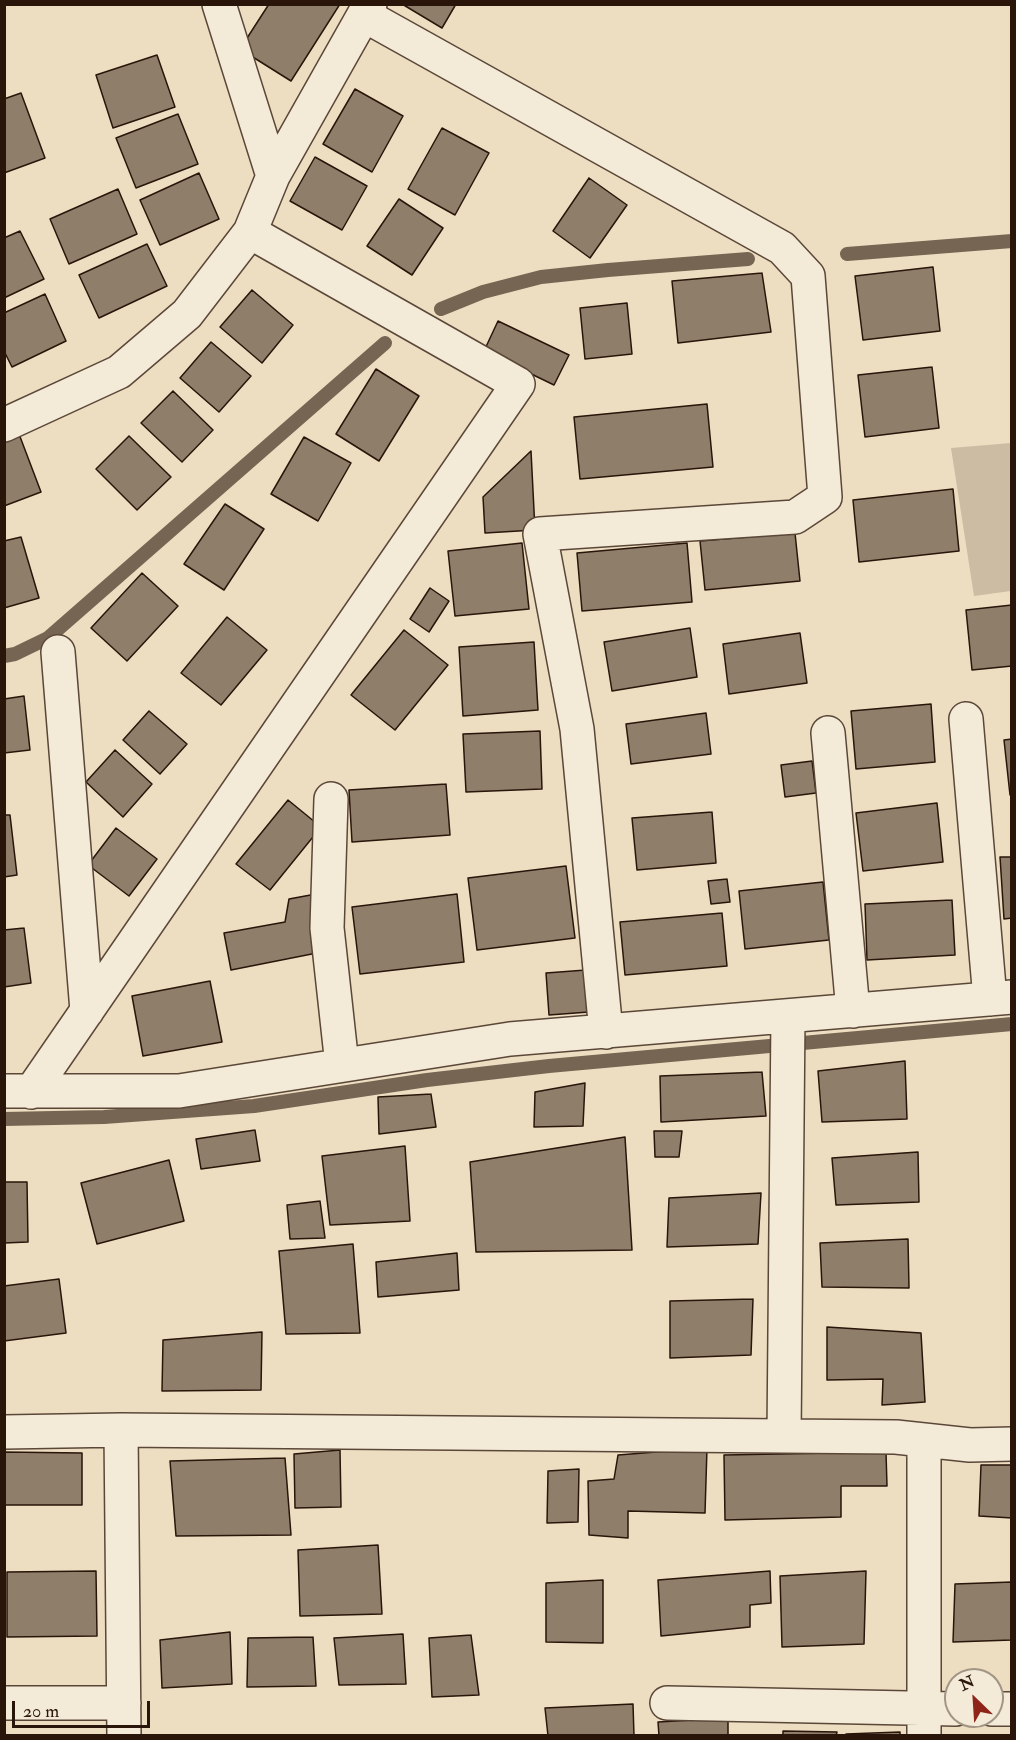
<!DOCTYPE html>
<style>
body{margin:0}
#map{position:relative;width:1016px;height:1740px;overflow:hidden;background:#eddec2;font-family:"IM FELL Double Pica",serif}
canvas{display:block}
.frame{position:absolute;inset:0;border:6px solid #2a150a;pointer-events:none}
.north{position:absolute;left:944px;top:1668px;width:60px;height:60px;box-sizing:border-box;background:#f3ead7;border:2px solid #a39585;border-radius:50%;rotate:335deg;font-size:16px;font-weight:700;line-height:24px;text-align:center;color:#2a150a}
.north::after{content:'';display:block;margin:auto;width:21px;height:27px;background:#8f2418;clip-path:polygon(50% 0,100% 100%,50% 72%,0 100%)}
.scale{position:absolute;left:12px;top:1701px;width:138px;height:27px;box-sizing:border-box;border:3px solid #2a150a;border-top:0;padding-left:8px;font-size:18px;line-height:21px;white-space:nowrap;color:#2a150a;-webkit-text-stroke:4px #f3ead7;paint-order:stroke}
</style>
<div id="map">
<canvas width="1016" height="1740"></canvas>
<div class="frame"></div>
<div class="north">N</div>
<div class="scale">20 m</div>
</div>
<script>
const ctx = document.querySelector('canvas').getContext('2d');
ctx.lineJoin = 'round';
function paint(path, color) {
  ctx.fillStyle = color;
  ctx.fill(path, 'evenodd');
}
function toPath(rows) {
  const path = new Path2D();
  for (const r of rows) {
    path.moveTo(r[0], r[1]);
    for (let i = 2; i < r.length; i += 2) path.lineTo(r[i], r[i + 1]);
  }
  return path;
}
function trace(path, color, width, dash) {
  ctx.strokeStyle = color;
  ctx.lineWidth = width;
  ctx.lineCap = dash ? 'butt' : 'round';
  ctx.setLineDash(dash || []);
  ctx.stroke(path);
}
const green = toPath([
 [1011,443,1011,591,974,596,951,448]
]);
const stream = toPath([
 [847,254,1012,241],
 [441,309,483,292,541,277,608,270,748,259],
 [4,656,15,654,48,638,385,343],
 [4,1119,104,1117,254,1106,427,1080,549,1066,1012,1024]
]);
const building = toPath([
 [269,4,340,4,291,81,240,49,269,4],
 [402,4,456,4,442,28,402,4],
 [157,55,175,107,113,128,96,75,157,55],
 [355,89,403,116,372,172,323,144,355,89],
 [21,93,45,158,4,173,4,99,21,93],
 [178,114,198,164,136,188,116,138,178,114],
 [442,128,489,153,455,215,408,189,442,128],
 [315,157,367,186,342,230,290,201,315,157],
 [199,173,219,219,160,245,140,200,199,173],
 [589,178,627,205,590,258,553,231,589,178],
 [118,189,137,234,69,264,50,219,118,189],
 [399,199,443,228,412,275,367,246,399,199],
 [20,231,44,279,4,298,4,238,20,231],
 [147,244,167,286,99,318,79,275,147,244],
 [933,267,940,331,863,340,855,276,933,267],
 [762,273,771,332,678,343,672,281,762,273],
 [252,290,293,325,262,363,220,327,252,290],
 [45,294,66,341,12,367,4,351,4,313,45,294],
 [627,303,632,354,585,359,580,308,627,303],
 [498,321,569,355,554,385,484,351,498,321],
 [211,342,251,376,219,412,180,378,211,342],
 [932,367,939,428,865,437,858,375,932,367],
 [376,369,419,396,379,461,336,434,376,369],
 [173,391,213,430,182,462,141,423,173,391],
 [707,404,713,467,580,479,574,417,707,404],
 [19,434,41,492,4,506,4,441,19,434],
 [129,436,171,477,137,510,96,469,129,436],
 [304,437,351,463,318,521,271,494,304,437],
 [531,451,535,530,485,533,483,497,531,451],
 [953,489,959,551,859,562,853,500,953,489],
 [225,504,264,529,224,590,184,564,225,504],
 [795,533,800,581,705,590,700,541,795,533],
 [21,537,39,598,4,608,4,541,21,537],
 [522,543,529,609,455,616,448,551,522,543],
 [687,543,692,602,582,611,577,553,687,543],
 [142,573,178,606,127,661,91,628,142,573],
 [430,588,449,601,429,632,410,619,430,588],
 [1012,605,1012,666,972,670,966,610,1012,605],
 [227,617,267,650,221,705,181,673,227,617],
 [690,628,697,677,612,691,604,642,690,628],
 [404,630,448,665,395,730,351,695,404,630],
 [800,633,807,683,729,694,723,644,800,633],
 [534,642,538,710,463,716,459,647,534,642],
 [24,696,30,750,4,753,4,699,24,696],
 [931,704,935,762,856,769,851,711,931,704],
 [149,711,187,744,160,774,123,740,149,711],
 [706,713,711,754,631,764,626,724,706,713],
 [540,731,542,789,466,792,463,734,540,731],
 [1012,739,1012,794,1010,795,1004,740,1012,739],
 [115,750,152,784,123,817,86,782,115,750],
 [812,761,816,793,785,797,781,765,812,761],
 [446,784,450,835,352,842,349,790,446,784],
 [288,800,321,827,270,890,236,864,288,800],
 [937,803,943,862,863,871,856,813,937,803],
 [712,812,716,863,637,870,632,818,712,812],
 [4,815,10,815,17,875,4,877,4,815],
 [116,828,157,859,129,896,88,865,116,828],
 [1000,857,1012,857,1012,918,1004,919,1000,857],
 [566,866,575,938,477,950,468,878,566,866],
 [727,879,730,902,711,904,708,881,727,879],
 [823,882,829,940,745,949,739,891,823,882],
 [316,894,327,951,231,970,224,933,285,922,289,899,316,894],
 [457,894,464,962,360,974,352,907,457,894],
 [952,900,955,955,867,960,865,904,952,900],
 [722,913,727,966,625,975,620,922,722,913],
 [24,928,31,983,4,987,4,930,24,928],
 [586,970,589,1012,549,1015,546,973,586,970],
 [210,981,222,1042,143,1056,132,996,210,981],
 [905,1061,907,1119,822,1122,818,1071,905,1061],
 [762,1072,766,1116,661,1122,660,1076,762,1072],
 [585,1083,583,1126,534,1127,535,1092,585,1083],
 [431,1094,436,1127,379,1134,378,1097,431,1094],
 [255,1130,260,1161,201,1169,196,1139,255,1130],
 [654,1131,682,1131,679,1157,655,1157,654,1131],
 [625,1137,632,1250,476,1252,470,1162,625,1137],
 [405,1146,410,1221,330,1225,322,1156,405,1146],
 [918,1152,919,1202,836,1205,832,1158,918,1152],
 [169,1160,184,1221,97,1244,81,1183,169,1160],
 [4,1182,27,1182,28,1242,4,1243,4,1182],
 [761,1193,758,1244,667,1247,669,1198,761,1193],
 [320,1201,325,1238,290,1239,287,1205,320,1201],
 [908,1239,909,1288,822,1287,820,1243,908,1239],
 [353,1244,360,1333,286,1334,279,1251,353,1244],
 [457,1253,459,1290,378,1297,376,1262,457,1253],
 [59,1279,66,1333,4,1341,4,1286,59,1279],
 [753,1299,751,1355,670,1358,670,1301,753,1299],
 [827,1327,921,1333,925,1402,882,1405,883,1379,827,1380,827,1327],
 [262,1332,261,1390,162,1391,163,1340,262,1332],
 [707,1448,705,1513,628,1511,628,1538,589,1535,588,1481,614,1479,618,1455,707,1448],
 [340,1450,341,1507,295,1508,294,1454,340,1450],
 [4,1452,82,1453,82,1505,4,1505,4,1452],
 [886,1452,887,1486,841,1486,841,1517,725,1520,724,1455,886,1452],
 [285,1458,291,1535,176,1536,170,1461,285,1458],
 [981,1465,1012,1465,1012,1518,979,1516,981,1465],
 [579,1469,578,1522,547,1523,548,1471,579,1469],
 [378,1545,382,1614,300,1616,298,1550,378,1545],
 [96,1571,97,1636,7,1637,7,1572,96,1571],
 [770,1571,771,1603,750,1605,750,1627,661,1636,658,1580,770,1571],
 [866,1571,864,1644,782,1647,780,1576,866,1571],
 [603,1580,603,1643,546,1642,546,1583,603,1580],
 [1012,1582,1012,1640,953,1642,955,1584,1012,1582],
 [230,1632,232,1684,162,1688,160,1640,230,1632],
 [403,1634,406,1684,339,1685,334,1638,403,1634],
 [471,1635,479,1695,432,1697,429,1638,471,1635],
 [313,1637,316,1686,247,1687,248,1638,313,1637],
 [633,1704,634,1736,548,1736,545,1708,633,1704],
 [728,1718,728,1736,659,1736,658,1722,728,1718],
 [783,1731,837,1732,836,1736,783,1736,783,1731],
 [900,1732,900,1736,846,1736,846,1734,900,1732]
]);
const minor = toPath([
 [364,15,782,248,808,276,825,497,795,517,540,534,577,729,606,1032],
 [273,176,370,4],
 [4,425,119,372,187,314,250,232,273,176,219,4],
 [58,652,87,1011],
 [966,719,990,999],
 [828,733,853,1011],
 [331,799,327,928,342,1065],
 [4,1091,179,1091,510,1039,1012,997],
 [31,1092,518,384,250,232],
 [121,1430,124,1736],
 [4,1432,121,1430,784,1436,896,1437,970,1445,1012,1444],
 [784,1436,788,1016],
 [924,1441,924,1736],
 [4,1703,124,1703],
 [667,1703,956,1709],
 [992,1709,1012,1709]
]);
paint(green, '#ccbca3');
trace(stream, '#776553', 14);
paint(building, '#8f7e6a');
trace(building, '#2a150a', 1.5);
trace(minor, '#5b4738', 36);
trace(minor, '#f3ead7', 33);
</script>
